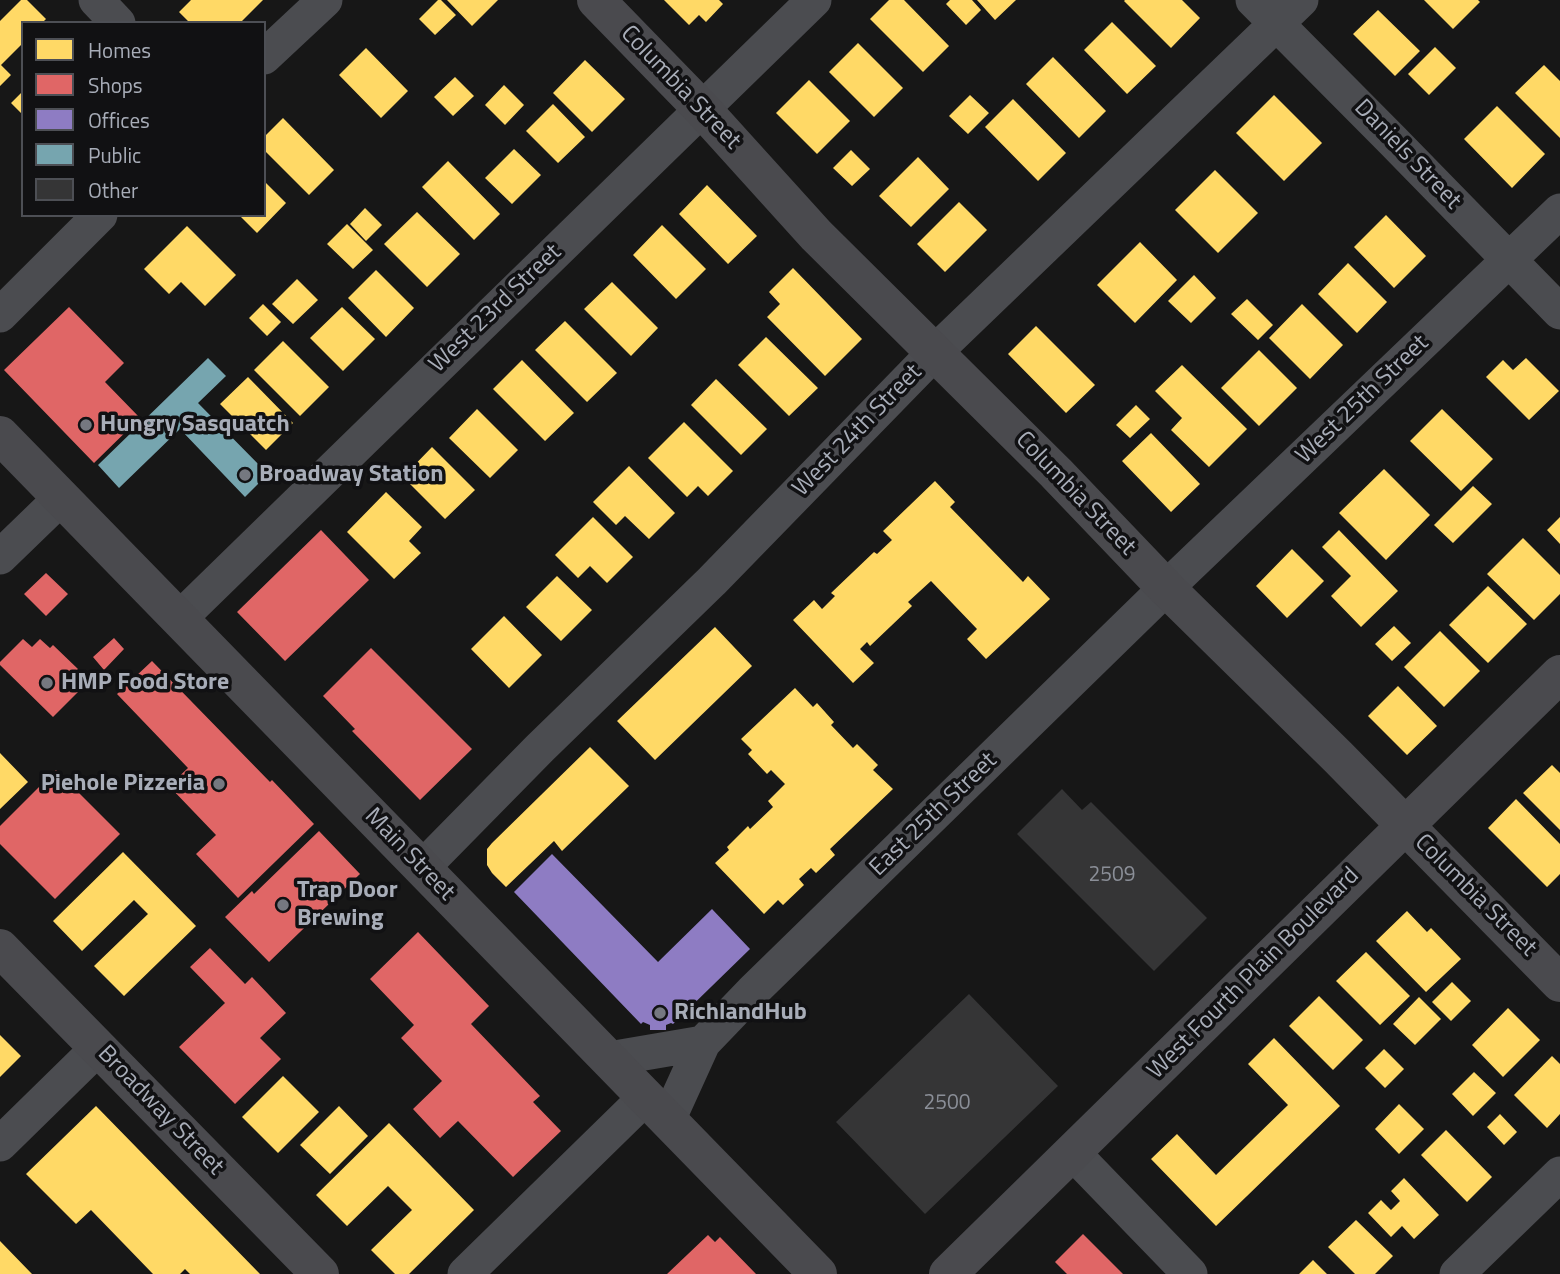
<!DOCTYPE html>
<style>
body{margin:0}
#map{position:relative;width:1560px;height:1274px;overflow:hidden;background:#171717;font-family:"Titillium Web",sans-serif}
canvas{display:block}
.legend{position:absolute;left:21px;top:21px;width:245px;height:196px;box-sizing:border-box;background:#111113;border:2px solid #4d4f55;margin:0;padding:9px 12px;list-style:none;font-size:21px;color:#a8adb8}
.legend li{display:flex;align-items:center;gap:14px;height:35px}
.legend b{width:35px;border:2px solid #4d4f55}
</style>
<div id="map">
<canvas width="1560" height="1274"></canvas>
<ul class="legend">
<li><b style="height:19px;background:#ffd966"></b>Homes</li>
<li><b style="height:19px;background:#e06666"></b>Shops</li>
<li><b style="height:19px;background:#8e7cc3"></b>Offices</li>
<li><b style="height:19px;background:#76a5af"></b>Public</li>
<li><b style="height:19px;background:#353536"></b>Other</li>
</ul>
</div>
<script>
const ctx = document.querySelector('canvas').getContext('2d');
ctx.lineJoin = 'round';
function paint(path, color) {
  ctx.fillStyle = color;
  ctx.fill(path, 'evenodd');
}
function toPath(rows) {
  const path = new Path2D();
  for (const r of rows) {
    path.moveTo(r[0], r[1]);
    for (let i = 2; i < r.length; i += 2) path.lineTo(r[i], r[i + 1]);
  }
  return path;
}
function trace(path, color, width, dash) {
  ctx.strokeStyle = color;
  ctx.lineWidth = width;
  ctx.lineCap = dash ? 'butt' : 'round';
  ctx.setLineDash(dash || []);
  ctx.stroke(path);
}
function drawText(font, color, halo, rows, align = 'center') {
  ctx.font = font + ' "Titillium Web",sans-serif';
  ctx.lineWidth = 7;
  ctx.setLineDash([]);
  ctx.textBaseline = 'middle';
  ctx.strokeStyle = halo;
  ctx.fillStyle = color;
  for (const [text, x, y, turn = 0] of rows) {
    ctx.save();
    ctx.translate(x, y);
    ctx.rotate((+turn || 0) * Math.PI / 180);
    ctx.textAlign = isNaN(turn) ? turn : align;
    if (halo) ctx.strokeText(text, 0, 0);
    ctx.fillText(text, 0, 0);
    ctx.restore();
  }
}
const homes = toPath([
 [21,0,27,0,46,19,42,23,23,23,23,43,1,65,11,75,0,86,0,21],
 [191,0,263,0,240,23,190,23,179,12],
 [438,0,441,0,456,15,435,35,419,19],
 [447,0,498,0,472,26],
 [664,0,719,0,723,4,706,22,699,15,689,25],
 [889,0,904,0,949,46,923,72,870,19],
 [950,0,972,0,981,10,966,25,946,4],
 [977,0,1016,0,995,20],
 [1125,0,1182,0,1200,18,1171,48,1124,1],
 [1424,0,1478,0,1480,2,1453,29],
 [1378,10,1420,51,1395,76,1353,34],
 [1112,22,1156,66,1127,94,1084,50],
 [858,43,903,88,874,117,829,72],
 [1435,47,1456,68,1429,95,1408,74],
 [366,48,408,91,381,118,339,75],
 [1053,57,1106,111,1079,138,1026,84],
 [585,60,625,99,592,132,553,93],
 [1544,65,1560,81,1560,138,1515,93],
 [455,77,474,96,453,116,434,97],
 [809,80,850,121,817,154,776,113],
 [504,85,524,105,505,125,485,105],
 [23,91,23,115,11,103],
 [970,95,989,113,968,134,949,116],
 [1274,95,1322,143,1284,181,1236,133],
 [1013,99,1066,153,1038,181,985,127],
 [553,104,585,137,558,163,526,131],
 [1497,106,1545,154,1512,188,1464,139],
 [283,118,334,170,309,195,264,150,264,137],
 [514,149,541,175,512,204,485,178],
 [851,150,870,169,852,186,833,168],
 [918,157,949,189,911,227,879,196],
 [448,161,500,214,474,240,422,187],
 [1215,170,1258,213,1218,253,1175,210],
 [264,181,286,203,257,233,239,215,264,215],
 [707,185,757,236,728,264,679,214],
 [959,202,987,230,945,272,917,244],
 [365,208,382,225,366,241,350,224],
 [417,212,460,254,427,287,384,244],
 [1386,215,1426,256,1394,288,1354,247],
 [347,224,373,250,353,269,327,244],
 [662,225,706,269,676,299,633,255],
 [187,226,236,275,205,306,181,282,169,294,144,269],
 [1140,242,1177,280,1135,323,1097,285],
 [1348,263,1387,302,1357,333,1318,294],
 [793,268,862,339,825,376,767,317,780,304,769,292],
 [376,270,414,308,386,337,348,298],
 [1194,275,1216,298,1191,323,1168,301],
 [297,279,318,300,293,324,272,304],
 [612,282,658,328,631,356,584,309],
 [1247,299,1273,325,1258,340,1231,314],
 [263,304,281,322,267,336,249,318],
 [1302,304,1343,345,1310,379,1269,338],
 [342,307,375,339,343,371,310,338],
 [565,321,617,373,587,402,535,350],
 [1036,326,1095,385,1066,413,1008,354],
 [766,337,818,388,789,416,738,365],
 [283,341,329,387,300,416,254,370],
 [1259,350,1297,388,1259,426,1221,388],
 [1526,358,1559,391,1529,420,1486,377,1503,360,1513,370],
 [522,360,574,413,545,441,493,389],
 [1182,365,1247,429,1209,467,1171,430,1182,418,1155,391],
 [248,377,293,423,266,450,220,404],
 [716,379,767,429,741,455,691,405],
 [1136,405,1150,419,1130,438,1116,425],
 [477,409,518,450,490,478,449,438],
 [1442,409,1493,459,1461,491,1410,441],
 [684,422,733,471,708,496,698,486,687,497,648,458],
 [1151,433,1200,484,1171,512,1122,461],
 [432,447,475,490,445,519,403,477],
 [629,466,675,513,649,539,625,516,616,525,593,502],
 [1384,469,1430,515,1386,560,1339,513],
 [935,481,955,502,950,507,1023,582,1028,576,1050,599,986,659,967,639,977,629,931,581,908,602,912,606,870,646,867,642,860,649,874,663,853,683,793,620,814,600,822,609,835,596,831,593,874,552,877,554,892,540,883,531],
 [1473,486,1492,504,1453,543,1434,525],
 [386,492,422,527,409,541,421,553,394,579,347,532],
 [593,517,633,557,607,583,590,566,578,578,555,555],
 [1560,517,1560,544,1547,530],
 [1339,530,1398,591,1361,627,1331,596,1351,576,1322,547],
 [1523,538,1560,575,1560,594,1534,620,1487,574],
 [1292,549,1324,581,1287,618,1256,586],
 [557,576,592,610,561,641,526,607],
 [1488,586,1527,624,1488,663,1449,625],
 [504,616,542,655,509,688,471,649],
 [1394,626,1411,643,1392,661,1375,644],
 [715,627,752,666,655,760,617,721],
 [1440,631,1480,671,1444,707,1404,667],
 [1398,686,1437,726,1407,755,1368,716],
 [795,688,813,707,817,703,834,722,831,725,853,748,857,744,878,765,873,770,893,789,830,849,835,855,816,873,811,868,799,879,804,885,783,905,778,900,764,914,715,863,729,850,727,847,748,826,750,829,773,807,768,801,785,784,771,770,767,774,748,754,752,750,741,739],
 [590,747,629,786,562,851,554,841,506,887,492,873,487,865,487,849,492,843],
 [0,753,28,782,0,809],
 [1552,765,1560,773,1560,830,1523,793],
 [1516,799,1560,844,1560,874,1547,887,1488,828],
 [123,852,196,926,124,996,94,966,148,914,134,900,82,951,53,921],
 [1407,911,1427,932,1431,928,1461,959,1426,992,1376,941],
 [1366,952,1410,996,1380,1025,1336,981],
 [1452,982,1471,1001,1451,1021,1432,1002],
 [1319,996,1363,1040,1333,1070,1289,1026],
 [1419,997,1441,1019,1415,1045,1393,1024],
 [1508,1008,1540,1040,1503,1077,1472,1045],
 [0,1035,21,1056,0,1077],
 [1274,1038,1340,1106,1216,1226,1151,1159,1177,1134,1216,1175,1288,1105,1248,1064],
 [1384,1049,1404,1069,1385,1088,1365,1068],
 [1552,1056,1560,1064,1560,1114,1547,1128,1514,1095],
 [1474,1072,1496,1093,1473,1116,1452,1094],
 [283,1076,319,1112,278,1153,242,1117],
 [1399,1104,1424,1129,1399,1154,1375,1129],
 [96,1106,260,1274,190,1274,185,1269,180,1274,153,1274,91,1210,76,1224,26,1174],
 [339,1106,368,1136,330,1174,300,1145],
 [1500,1114,1517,1132,1504,1145,1487,1127],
 [389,1123,474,1210,409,1274,395,1274,371,1250,412,1210,388,1186,347,1226,316,1195],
 [1446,1130,1492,1177,1467,1202,1421,1155],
 [1404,1178,1439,1215,1414,1239,1402,1226,1391,1237,1368,1213,1381,1200,1391,1210,1400,1201,1391,1191],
 [1356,1220,1393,1256,1375,1274,1355,1274,1328,1247],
 [0,1241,32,1274,0,1274],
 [1313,1260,1327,1274,1299,1274]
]);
const shops = toPath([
 [69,307,124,363,105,382,140,418,94,463,4,370],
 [321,530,369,580,285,661,237,612],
 [46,573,68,594,46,616,24,594],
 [114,638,124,649,104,670,93,657],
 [23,639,32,647,40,639,50,648,53,645,78,669,69,677,81,689,53,717,0,665,0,662],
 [371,648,472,749,420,800,352,731,355,729,323,696],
 [152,661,270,782,272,780,314,824,238,898,196,854,216,835,169,786,188,768,117,694],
 [56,770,120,834,55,899,0,844,0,826],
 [319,831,360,874,269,962,225,917,252,891,254,894],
 [418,932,489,1006,471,1024,540,1096,533,1102,561,1131,513,1177,458,1121,440,1138,413,1109,442,1081,401,1038,414,1025,370,979],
 [210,948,245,984,252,977,286,1013,260,1038,281,1059,235,1104,179,1047,225,1003,190,967],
 [1083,1234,1123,1274,1067,1274,1055,1262],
 [708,1235,715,1242,720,1237,756,1274,667,1274]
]);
const offices = toPath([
 [552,854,658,962,712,909,750,949,673,1024,671,1023,666,1025,666,1030,650,1030,650,1025,643,1022,641,1024,514,892]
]);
const public = toPath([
 [208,358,226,376,198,403,268,474,245,497,180,429,119,488,98,465]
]);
const building = toPath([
 [1062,789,1082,810,1091,802,1207,918,1154,971,1017,834],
 [969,994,1058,1086,925,1214,836,1122]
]);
const street = toPath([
 [96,0,118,23],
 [1253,0,1393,141,1560,312],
 [264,57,325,0],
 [0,315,100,215],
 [0,557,61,498],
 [179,619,814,0],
 [422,868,540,748,712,581,935,352,1301,0],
 [609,1059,703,1043],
 [668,1120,703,1043,752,992,1166,588,1560,211],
 [0,1144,98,1048],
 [1072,1152,1190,1274],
 [465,1274,646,1097],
 [1457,1274,1560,1174]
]);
const secondary = toPath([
 [596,0,702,109,816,235,1056,473,1166,588,1338,757,1560,983],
 [0,435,818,1274],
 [0,948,320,1274],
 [948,1274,1560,674]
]);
const markers = [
 [86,425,7,"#757880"],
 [245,475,7,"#757880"],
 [47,683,7,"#757880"],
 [219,784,7,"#757880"],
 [283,905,7,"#757880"],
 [660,1013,7,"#757880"]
];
const numberNames = [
 ["2509",1112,876],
 ["2500",947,1104]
];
const streetNames = [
 ["Columbia Street",680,88,46],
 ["Daniels Street",1407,155,46],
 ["West 23rd Street",496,309,-44],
 ["West 25th Street",1363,400,-44],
 ["West 24th Street",858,431,-46],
 ["Columbia Street",1075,494,46],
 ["East 25th Street",934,815,-44],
 ["Main Street",409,855,46],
 ["Columbia Street",1475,896,45],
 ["West Fourth Plain Boulevard",1254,974,-45],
 ["Broadway Street",160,1111,46]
];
const poiNames = [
 ["Hungry Sasquatch",100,425],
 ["Broadway Station",259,475],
 ["HMP Food Store",61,683],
 ["Piehole Pizzeria",205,784,"right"],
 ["Trap Door",297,891],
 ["Brewing",297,919],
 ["RichlandHub",674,1013]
];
paint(homes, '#ffd966');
paint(shops, '#e06666');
paint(offices, '#8e7cc3');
paint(public, '#76a5af');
paint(building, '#353536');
trace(street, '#4b4c50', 35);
trace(secondary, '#4a4a4e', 38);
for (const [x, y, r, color] of markers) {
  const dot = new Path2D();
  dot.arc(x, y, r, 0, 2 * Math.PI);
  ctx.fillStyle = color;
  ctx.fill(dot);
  trace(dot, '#111113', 2.5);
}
drawText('21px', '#8b8f98', null, numberNames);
drawText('24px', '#a8adb8', '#111113', streetNames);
drawText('bold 24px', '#a8adb8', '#111113', poiNames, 'left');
</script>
